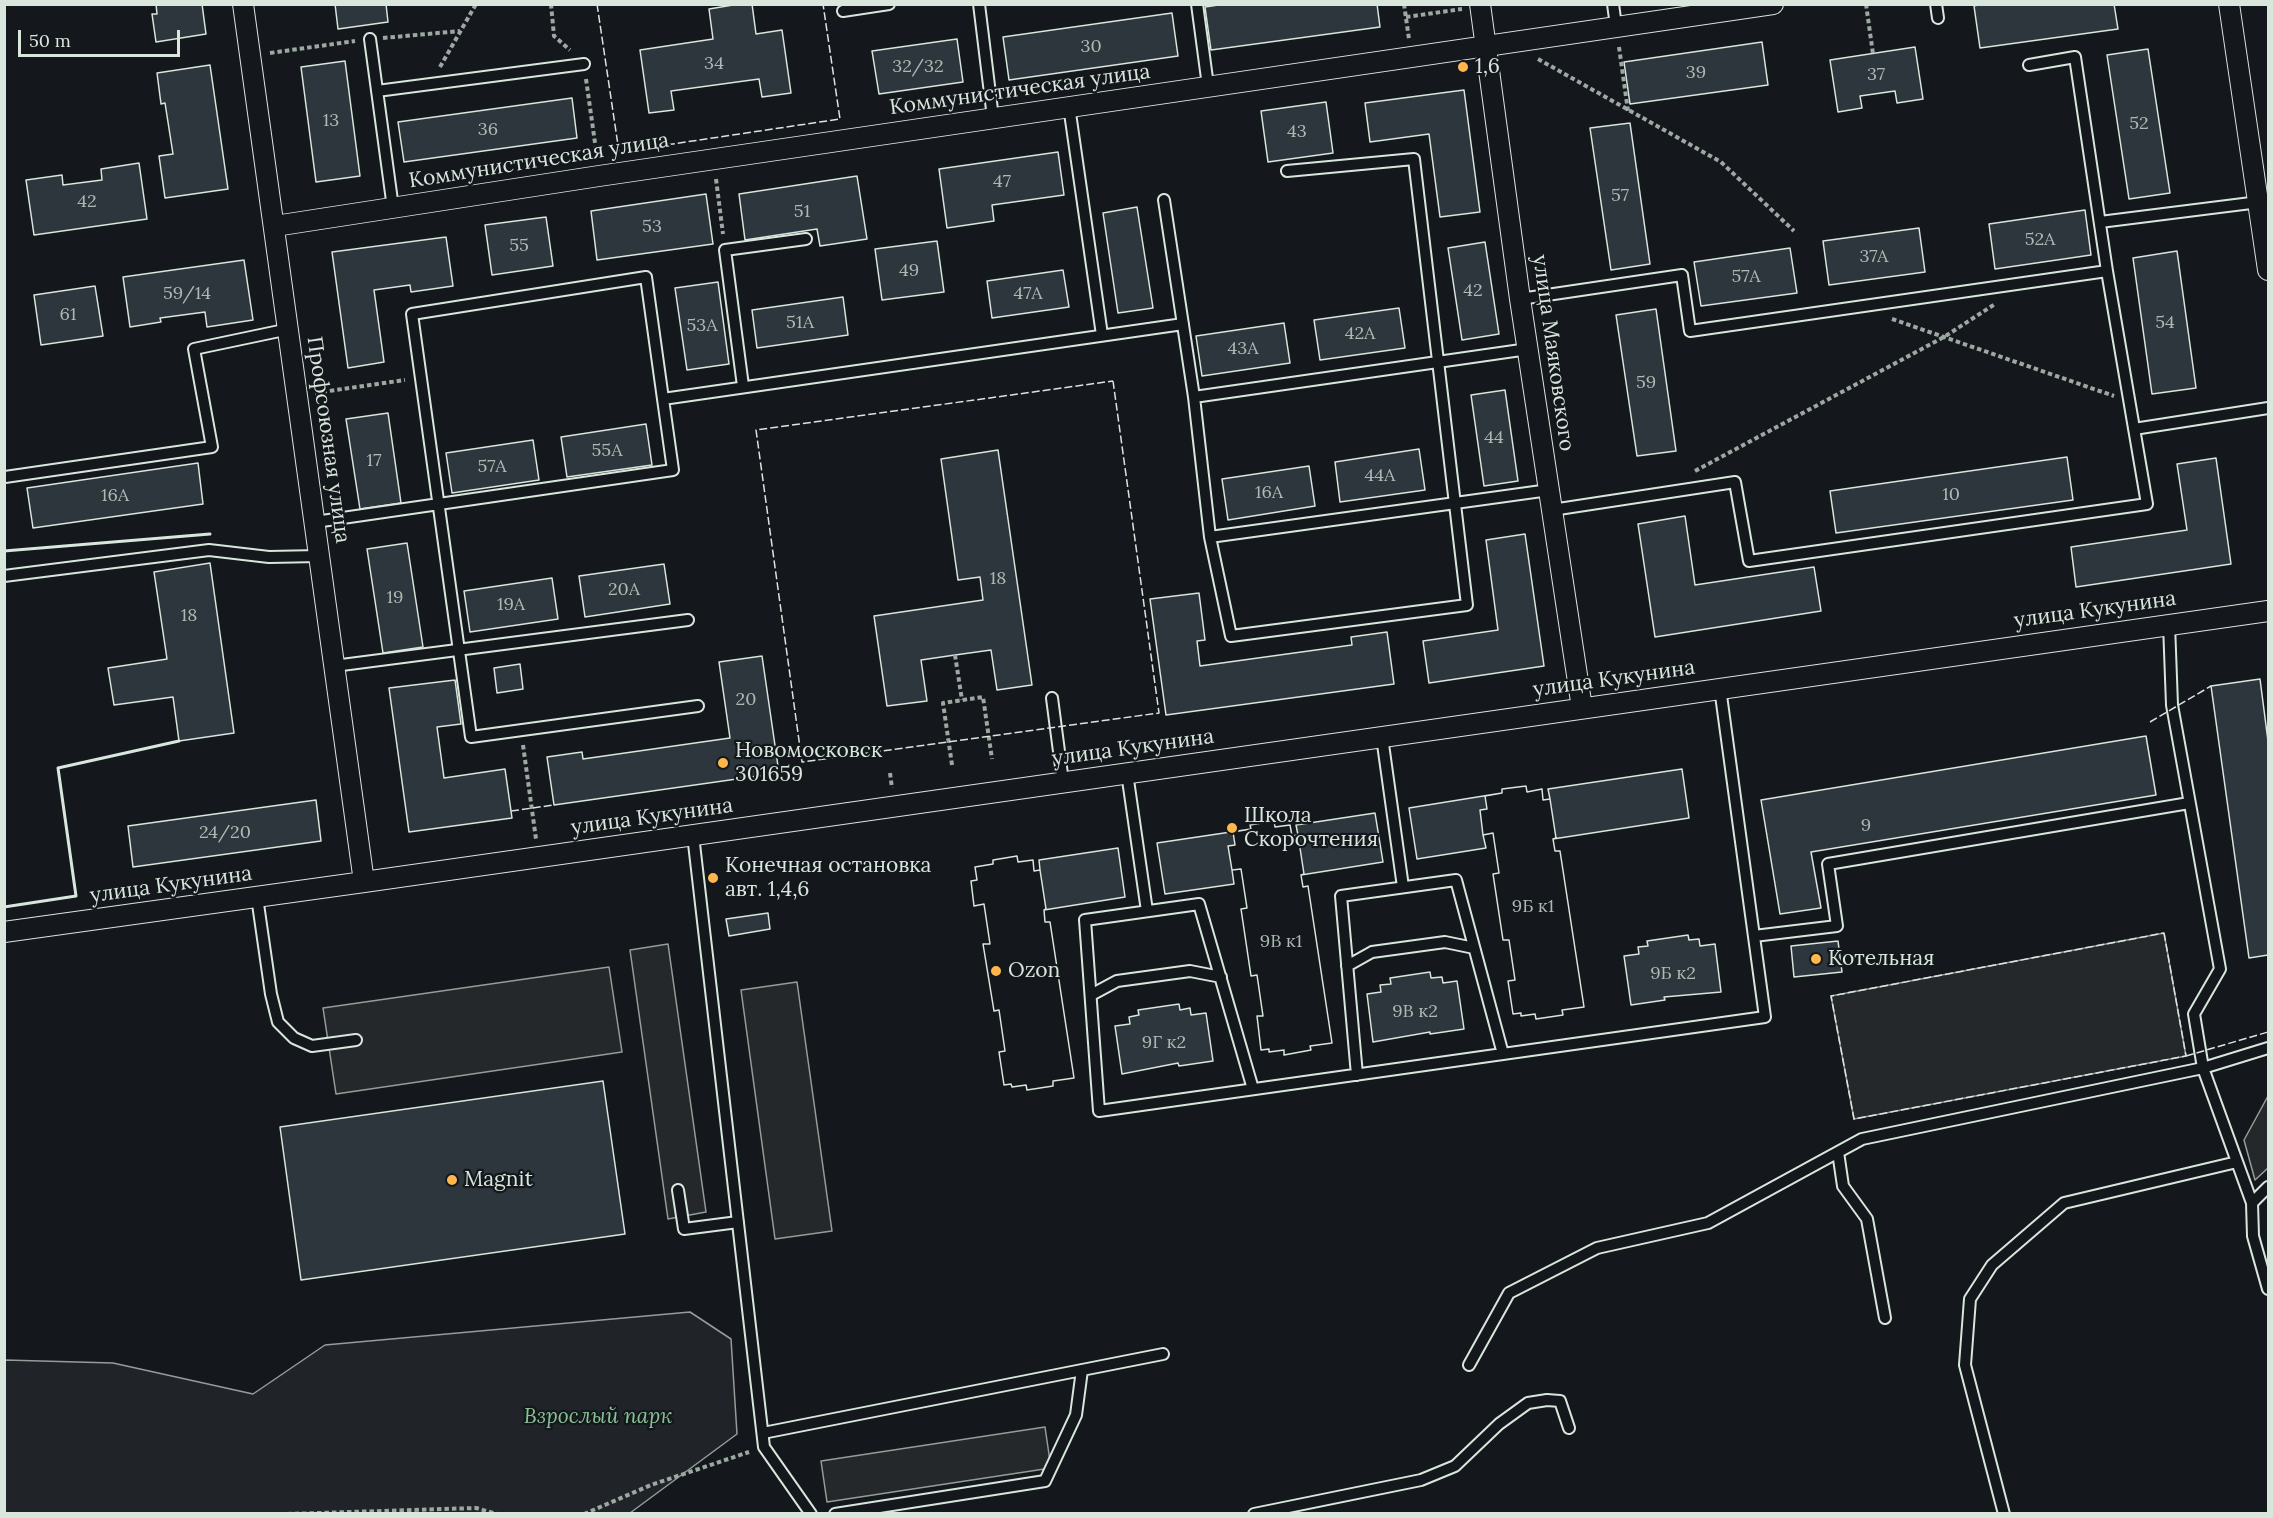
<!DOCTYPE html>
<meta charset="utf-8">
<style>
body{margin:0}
#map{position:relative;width:2273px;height:1518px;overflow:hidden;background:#14181c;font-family:Lora,serif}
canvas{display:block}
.frame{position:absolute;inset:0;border:6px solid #d8e6dc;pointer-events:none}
.scale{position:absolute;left:18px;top:30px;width:162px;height:27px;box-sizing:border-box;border:3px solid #d8e6dc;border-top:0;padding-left:8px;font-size:18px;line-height:21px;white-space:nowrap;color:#d8e6dc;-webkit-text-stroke:4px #14181c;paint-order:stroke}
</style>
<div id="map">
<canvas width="2273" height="1518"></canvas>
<div class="frame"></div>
<div class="scale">50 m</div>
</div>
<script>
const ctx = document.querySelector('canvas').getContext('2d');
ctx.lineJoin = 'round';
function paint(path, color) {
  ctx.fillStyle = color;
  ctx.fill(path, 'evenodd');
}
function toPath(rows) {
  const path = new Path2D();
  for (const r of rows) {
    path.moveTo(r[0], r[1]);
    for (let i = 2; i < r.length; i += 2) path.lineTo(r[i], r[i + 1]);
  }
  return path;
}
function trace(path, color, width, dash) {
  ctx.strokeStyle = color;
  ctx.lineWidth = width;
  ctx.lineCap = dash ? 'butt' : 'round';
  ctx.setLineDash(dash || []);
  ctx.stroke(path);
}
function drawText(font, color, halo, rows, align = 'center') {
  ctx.font = font + ' Lora,serif';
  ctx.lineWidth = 4.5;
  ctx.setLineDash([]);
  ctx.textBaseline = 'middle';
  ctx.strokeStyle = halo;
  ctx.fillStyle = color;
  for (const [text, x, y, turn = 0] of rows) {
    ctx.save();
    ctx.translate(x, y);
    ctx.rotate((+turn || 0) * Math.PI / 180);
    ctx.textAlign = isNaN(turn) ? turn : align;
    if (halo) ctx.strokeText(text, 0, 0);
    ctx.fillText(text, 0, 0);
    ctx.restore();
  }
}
const green = toPath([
 [690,1312,731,1339,737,1434,630,1513,5,1513,5,1360,113,1363,253,1394,325,1345,690,1312]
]);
const parking = toPath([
 [2164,933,2186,1056,1854,1119,1831,996,2164,933],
 [668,944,706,1212,668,1219,630,950,668,944],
 [609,967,622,1052,336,1094,323,1008,609,967],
 [797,982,832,1231,775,1239,741,990,797,982],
 [2268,1096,2268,1168,2255,1180,2244,1140,2268,1096],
 [1045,1427,1051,1468,827,1502,821,1461,1045,1427]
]);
const building = toPath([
 [156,4,202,4,206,34,156,42,152,14,157,14,156,4],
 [335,4,386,4,388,22,338,29,335,4],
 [739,4,752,4,756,34,782,30,791,93,762,97,759,79,671,91,674,110,649,113,640,50,713,39,709,9,739,4],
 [1225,4,1377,4,1380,27,1211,50,1205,7,1225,4],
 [1982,4,2114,4,2118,29,1980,48,1974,6,1982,4],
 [1172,13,1178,56,1009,80,1003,37,1172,13],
 [957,39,963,82,879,94,872,51,957,39],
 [1762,42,1768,85,1630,104,1624,62,1762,42],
 [1915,47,1923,99,1897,103,1895,91,1860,96,1862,108,1838,112,1830,60,1915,47],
 [2148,49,2170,193,2129,199,2107,55,2148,49],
 [345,61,360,176,316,182,301,67,345,61],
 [210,65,228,189,165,198,159,156,173,154,165,103,161,104,157,73,210,65],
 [1464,90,1480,212,1440,217,1429,134,1370,142,1365,103,1464,90],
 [572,98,577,138,404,162,398,122,572,98],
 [1326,102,1333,153,1268,162,1261,111,1326,102],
 [1630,123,1650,264,1611,270,1590,128,1630,123],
 [1058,152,1064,195,992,205,994,221,947,228,939,169,1058,152],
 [139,163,147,219,34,235,26,180,62,175,63,185,102,180,101,169,139,163],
 [857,176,867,239,820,246,817,229,745,240,739,194,857,176],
 [706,194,713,244,597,260,591,211,706,194],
 [1137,207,1153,308,1118,313,1103,213,1137,207],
 [2085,210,2091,255,1995,269,1989,224,2085,210],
 [546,217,553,266,492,275,485,225,546,217],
 [1919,228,1925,272,1829,285,1823,241,1919,228],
 [446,237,453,286,411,292,410,285,374,290,384,362,348,368,332,252,446,237],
 [937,241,944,292,882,300,875,249,937,241],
 [1485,242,1499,334,1462,340,1448,248,1485,242],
 [1790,248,1797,293,1701,306,1694,262,1790,248],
 [2177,251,2196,388,2152,394,2133,258,2177,251],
 [244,260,253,320,207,327,205,312,160,318,161,322,130,327,123,277,244,260],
 [1063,270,1069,307,992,318,987,281,1063,270],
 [718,282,729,364,687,370,675,288,718,282],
 [95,286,103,336,41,345,34,295,95,286],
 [843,297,848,335,757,348,752,310,843,297],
 [1399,308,1405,348,1320,360,1314,320,1399,308],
 [1656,309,1676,451,1637,456,1616,315,1656,309],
 [1284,323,1290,363,1202,376,1196,336,1284,323],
 [1505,390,1518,481,1484,486,1471,395,1505,390],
 [388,413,401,503,360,509,346,419,388,413],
 [646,424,652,465,567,477,561,437,646,424],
 [533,440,539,480,452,493,446,453,533,440],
 [1419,449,1425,490,1340,502,1335,462,1419,449],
 [998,450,1032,685,997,690,991,650,955,655,921,660,927,701,887,706,874,616,983,600,980,577,958,580,941,459,998,450],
 [2067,457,2073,500,1836,533,1830,491,2067,457],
 [2216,458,2231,564,2076,587,2071,547,2187,530,2177,464,2216,458],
 [198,463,203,504,33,528,27,488,198,463],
 [1309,466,1315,506,1228,520,1222,479,1309,466],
 [1685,516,1695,585,1814,567,1821,611,1655,637,1638,524,1685,516],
 [1525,534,1544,666,1429,683,1423,641,1498,630,1486,540,1525,534],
 [407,543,423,647,383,653,367,549,407,543],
 [210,563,234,733,179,741,173,697,114,705,108,668,167,659,154,572,210,563],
 [664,564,670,604,585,617,579,576,664,564],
 [552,578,558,619,470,632,464,591,552,578],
 [1199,593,1205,640,1197,641,1200,666,1352,645,1351,637,1387,632,1394,684,1166,715,1150,599,1199,593],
 [762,656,779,773,554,805,547,757,582,752,583,759,730,738,719,662,762,656],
 [520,664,523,689,497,693,494,668,520,664],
 [2260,679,2268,741,2268,955,2249,958,2211,686,2260,679],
 [455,680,461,724,437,727,444,778,505,769,512,818,409,832,389,688,455,680],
 [2146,736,2156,795,1811,852,1821,908,1780,914,1761,800,2146,736],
 [1682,769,1689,818,1553,839,1555,851,1560,851,1584,1007,1562,1010,1563,1015,1536,1019,1535,1014,1521,1016,1521,1013,1513,1014,1508,981,1515,980,1509,940,1503,940,1493,874,1499,873,1493,833,1483,835,1486,848,1417,859,1409,808,1502,793,1502,789,1526,786,1527,792,1542,789,1543,800,1550,799,1548,789,1682,769],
 [1526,786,1527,792,1542,789,1543,800,1550,799,1556,838,1553,839,1555,851,1560,851,1584,1007,1562,1010,1563,1015,1536,1019,1535,1014,1521,1016,1521,1013,1513,1014,1508,981,1515,980,1509,940,1503,940,1493,874,1499,873,1493,833,1483,835,1480,810,1487,809,1485,796,1502,793,1502,789,1526,786],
 [316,800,321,841,133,867,128,826,316,800],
 [1375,813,1383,862,1301,875,1303,887,1308,886,1332,1043,1310,1046,1311,1050,1284,1055,1284,1050,1269,1052,1269,1049,1261,1050,1257,1016,1263,1016,1257,975,1251,976,1241,909,1247,908,1241,869,1232,870,1234,884,1165,894,1157,843,1251,829,1250,825,1274,821,1275,827,1290,825,1292,836,1298,835,1296,825,1375,813],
 [1274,821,1275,827,1290,825,1292,836,1298,835,1304,874,1301,875,1303,887,1308,886,1332,1043,1310,1046,1311,1050,1284,1055,1284,1050,1269,1052,1269,1049,1261,1050,1257,1016,1263,1016,1257,975,1251,976,1241,909,1247,908,1241,869,1232,870,1228,846,1235,845,1233,832,1251,829,1250,825,1274,821],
 [1118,848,1125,897,1044,910,1045,922,1050,922,1074,1078,1053,1081,1053,1086,1027,1090,1026,1085,1012,1087,1011,1084,1004,1085,999,1052,1005,1051,999,1010,994,1011,983,944,990,944,984,904,974,906,971,881,977,880,975,867,993,864,993,860,1017,856,1018,862,1033,860,1034,871,1040,870,1039,860,1118,848],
 [1017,856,1018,862,1033,860,1034,871,1040,870,1046,909,1044,910,1045,922,1050,922,1074,1078,1053,1081,1053,1086,1027,1090,1026,1085,1012,1087,1011,1084,1004,1085,999,1052,1005,1051,999,1010,994,1011,983,944,990,944,984,904,974,906,971,881,977,880,975,867,993,864,993,860,1017,856],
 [768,913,770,929,729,936,726,919,768,913],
 [1688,935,1689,940,1699,939,1700,946,1715,944,1721,992,1664,997,1665,1000,1631,1005,1624,956,1639,954,1638,947,1648,946,1647,941,1688,935],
 [1838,941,1842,972,1794,977,1791,946,1838,941],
 [1430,972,1431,978,1442,977,1443,983,1457,981,1464,1029,1430,1034,1430,1032,1373,1042,1367,994,1381,992,1380,985,1391,984,1390,978,1430,972],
 [1179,1004,1180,1010,1190,1008,1191,1015,1206,1013,1213,1061,1179,1066,1178,1063,1122,1074,1115,1026,1130,1024,1129,1017,1139,1015,1138,1010,1179,1004],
 [603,1081,625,1234,301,1280,280,1127,603,1081]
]);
const path = toPath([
 [551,4,554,36,570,50],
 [1404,4,1409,39],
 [1866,4,1873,54],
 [1406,17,1462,9],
 [383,38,460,31],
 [1619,47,1628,111],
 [270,53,355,41],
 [1538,59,1721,162,1794,231],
 [440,67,476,4],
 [586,79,597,157],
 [716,179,723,234],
 [1892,319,2114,396],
 [315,393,405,380],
 [1695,471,1944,337,1995,304],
 [955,655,962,700],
 [523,745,536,839],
 [952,765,943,703,983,697,992,759],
 [890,773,892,788],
 [287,1514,476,1508,497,1514],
 [584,1514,651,1485,749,1452]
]);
const service = toPath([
 [979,4,993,118],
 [1197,4,1208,86],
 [1613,4,1616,26],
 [1936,4,1938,18],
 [843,11,889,4],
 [370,39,393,208],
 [2029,65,2075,57,2107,271],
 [377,91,584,64],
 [1069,106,1102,335],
 [1164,200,1194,397,1210,537,1231,636,1467,605,1414,159,1287,171],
 [2100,222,2259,202],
 [1520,299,1682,275,1690,331,2107,271,2147,504,1749,561,1735,482,1552,510],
 [743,386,725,250,806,239],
 [1194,397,1528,349],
 [663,399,646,277,412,314,471,737,698,706],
 [2134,429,2268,408],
 [5,477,212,447,194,349,289,329],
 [315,522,673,470,663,399,1183,324],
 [1210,537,1549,490],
 [4,576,209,550,269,557,319,556],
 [2169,624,2172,705,2220,969,2194,1014,2203,1068,2268,1048],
 [334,666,688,620],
 [1052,698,1063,782],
 [1382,737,1403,887],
 [1127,773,1147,911],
 [693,835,764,1447,811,1514],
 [257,897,271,994,278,1022,294,1038,312,1046,356,1040],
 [1754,936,1837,926,1828,864,2189,803],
 [1347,966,1372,952,1445,942,1474,948],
 [1091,995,1117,981,1190,971,1221,977],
 [1357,1075,1341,896,1456,880,1503,1054],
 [1253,1089,1199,904,1085,920,1099,1111,1765,1017,1720,688],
 [1838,1152,1843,1186,1867,1219,1885,1318],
 [678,1190,684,1229,738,1222],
 [2252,1203,2253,1236,2268,1289],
 [1469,1365,1509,1293,1597,1248,1708,1223,1862,1139,2203,1068,2252,1203,2268,1187],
 [763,1433,1163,1354],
 [835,1514,1045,1481,1076,1415,1082,1370],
 [1254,1514,1421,1480,1455,1466,1499,1424,1528,1403,1547,1400,1560,1401,1569,1428],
 [2004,1514,1965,1365,1970,1299,1992,1265,2064,1203,2237,1162]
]);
const minor = toPath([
 [243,4,364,882],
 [1480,4,1520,299,1582,708],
 [2229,4,2268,270],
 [275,226,599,176,1773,4],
 [4,932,364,882,2268,611]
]);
const fence = toPath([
 [597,4,619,152,840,119,823,4],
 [1113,381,1159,713,802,762,756,430,1113,381],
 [2150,722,2211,686],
 [511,811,554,805],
 [2164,933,2186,1056,1854,1119,1831,996,2164,933],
 [2186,1056,2268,1032]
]);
const wall = toPath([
 [4,551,210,534],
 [4,907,76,896,58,768,179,741]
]);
const markers = [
 [1463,67,6,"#ffb74d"],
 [723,763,6,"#ffb74d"],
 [1232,828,6,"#ffb74d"],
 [713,878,6,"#ffb74d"],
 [1816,959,6,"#ffb74d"],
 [996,971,6,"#ffb74d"],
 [452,1180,6,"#ffb74d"]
];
const numberNames = [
 ["30",1091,47],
 ["34",714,64],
 ["32/32",918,67],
 ["39",1696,73],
 ["37",1876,75],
 ["13",331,121],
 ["52",2139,124],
 ["36",488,130],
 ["43",1297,132],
 ["47",1002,182],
 ["57",1620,196],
 ["42",87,202],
 ["51",802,212],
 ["53",652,227],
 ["52А",2040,240],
 ["55",519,246],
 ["37А",1874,257],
 ["49",909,271],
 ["57А",1746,277],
 ["42",1473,291],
 ["59/14",187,294],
 ["47А",1028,294],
 ["61",68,315],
 ["51А",800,323],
 ["54",2165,323],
 ["53А",702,326],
 ["42А",1360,334],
 ["43А",1243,349],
 ["59",1646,383],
 ["44",1494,438],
 ["55А",607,451],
 ["17",374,461],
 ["57А",492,467],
 ["44А",1380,476],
 ["16А",1269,493],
 ["10",1951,495],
 ["16А",115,496],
 ["18",998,579],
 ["20А",624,590],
 ["19",395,598],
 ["19А",511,605],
 ["18",189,616],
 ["20",746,700],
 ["9",1866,826],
 ["24/20",225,833],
 ["9Б к1",1533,907],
 ["9В к1",1281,942],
 ["9Б к2",1673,974],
 ["9В к2",1415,1012],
 ["9Г к2",1164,1043]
];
const poiNames = [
 ["1,6",1475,67],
 ["Новомосковск",735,751],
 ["301659",735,775],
 ["Школа",1244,816],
 ["Скорочтения",1244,840],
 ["Конечная остановка",725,866],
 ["авт. 1,4,6",725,890],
 ["Котельная",1828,959],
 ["Ozon",1008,971],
 ["Magnit",464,1180]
];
const streetNames = [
 ["Коммунистическая улица",1020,90,-8],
 ["Коммунистическая улица",539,161,-9],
 ["улица Маяковского",1553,353,82],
 ["Профсоюзная улица",328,440,82],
 ["улица Кукунина",2095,610,-8],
 ["улица Кукунина",1614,679,-8],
 ["улица Кукунина",1133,748,-8],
 ["улица Кукунина",652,817,-8],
 ["улица Кукунина",171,885,-8]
];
const parkNames = [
 ["Взрослый парк",598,1417]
];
paint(green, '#202428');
trace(green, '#939e99', 1.5);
paint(parking, '#24282b');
trace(parking, '#939e99', 1.5);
paint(building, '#2c363c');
trace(building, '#d8e6dc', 1.5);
trace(service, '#d8e6dc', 14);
trace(minor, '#d8e6dc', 22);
trace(path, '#9da8a2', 4, [4.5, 3]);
trace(service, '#14181c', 10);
trace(minor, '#14181c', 20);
trace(fence, '#d8e6dc', 1.5, [8, 3]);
trace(wall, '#d8e6dc', 3);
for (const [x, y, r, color] of markers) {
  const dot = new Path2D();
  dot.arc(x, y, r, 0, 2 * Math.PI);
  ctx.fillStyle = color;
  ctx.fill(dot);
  trace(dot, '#14181c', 2);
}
drawText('18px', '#adbab4', null, numberNames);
drawText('21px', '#d8e6dc', '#14181c', poiNames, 'left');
drawText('21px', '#d8e6dc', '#14181c', streetNames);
drawText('italic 21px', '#8ac095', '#14181c', parkNames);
</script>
